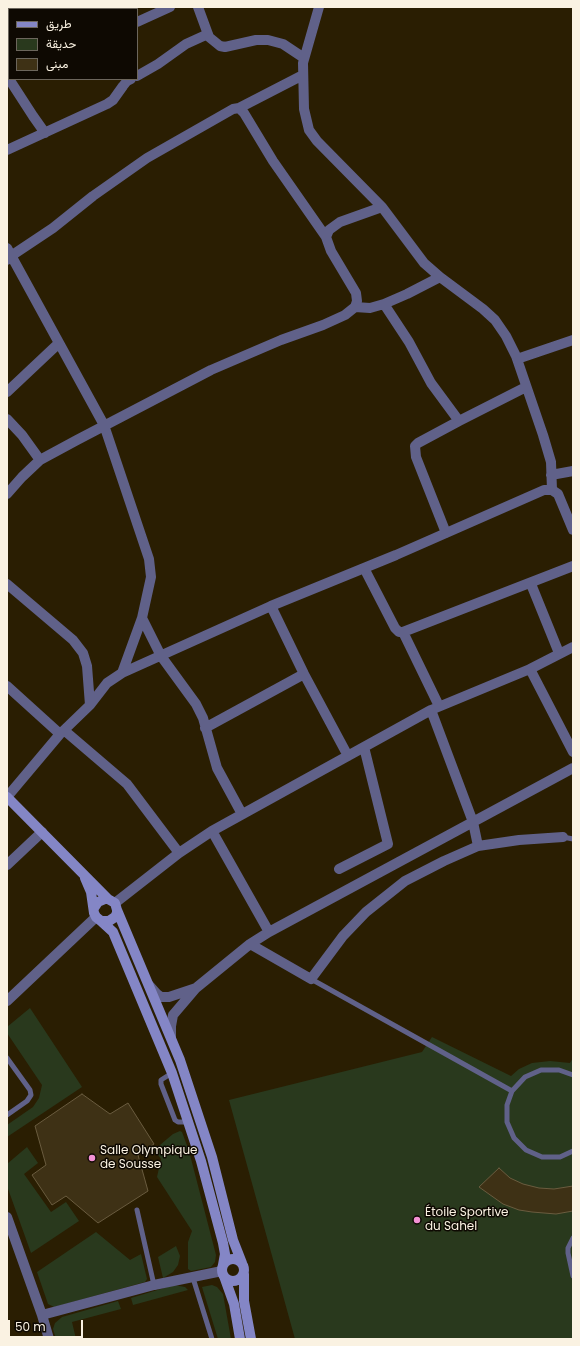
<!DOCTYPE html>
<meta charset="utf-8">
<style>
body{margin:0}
#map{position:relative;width:580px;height:1346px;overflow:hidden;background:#2a1e02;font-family:Poppins,Vazirmatn,sans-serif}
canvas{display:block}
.frame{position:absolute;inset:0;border:8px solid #faf2e2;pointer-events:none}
.legend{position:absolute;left:8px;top:8px;width:130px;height:72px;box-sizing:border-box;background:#0e0902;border:1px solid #6c665c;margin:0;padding:5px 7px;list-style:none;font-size:12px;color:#faf2e2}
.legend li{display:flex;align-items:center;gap:8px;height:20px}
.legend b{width:20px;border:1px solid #6c665c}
.scale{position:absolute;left:8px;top:1320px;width:75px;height:18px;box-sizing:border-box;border:2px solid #faf2e2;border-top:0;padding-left:5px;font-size:12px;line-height:14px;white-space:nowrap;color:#faf2e2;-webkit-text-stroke:3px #0e0902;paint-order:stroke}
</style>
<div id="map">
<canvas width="580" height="1346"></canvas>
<div class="frame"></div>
<ul class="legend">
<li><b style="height:5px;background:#8486c6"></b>طريق</li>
<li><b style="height:11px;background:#29391d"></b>حديقة</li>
<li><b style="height:11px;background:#3e3115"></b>مبنى</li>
</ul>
<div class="scale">50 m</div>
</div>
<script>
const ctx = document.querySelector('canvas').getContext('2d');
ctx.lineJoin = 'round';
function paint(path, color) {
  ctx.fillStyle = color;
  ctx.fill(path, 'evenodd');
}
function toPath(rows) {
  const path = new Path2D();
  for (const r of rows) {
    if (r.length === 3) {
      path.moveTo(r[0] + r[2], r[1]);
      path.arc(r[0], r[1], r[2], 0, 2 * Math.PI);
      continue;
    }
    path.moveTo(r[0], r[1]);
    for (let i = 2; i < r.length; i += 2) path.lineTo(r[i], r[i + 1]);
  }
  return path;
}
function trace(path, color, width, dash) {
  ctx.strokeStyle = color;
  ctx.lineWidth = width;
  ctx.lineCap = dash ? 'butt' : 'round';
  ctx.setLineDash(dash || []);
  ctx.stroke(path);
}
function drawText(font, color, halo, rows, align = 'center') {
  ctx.font = font + ' Poppins,sans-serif';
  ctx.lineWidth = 3;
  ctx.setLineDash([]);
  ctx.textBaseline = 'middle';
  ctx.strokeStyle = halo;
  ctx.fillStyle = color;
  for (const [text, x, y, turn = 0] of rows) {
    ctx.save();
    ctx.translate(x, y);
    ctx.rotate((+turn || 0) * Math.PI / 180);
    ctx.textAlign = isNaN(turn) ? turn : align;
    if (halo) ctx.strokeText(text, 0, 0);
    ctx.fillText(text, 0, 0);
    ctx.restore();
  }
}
const green = toPath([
 [30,1008,82,1087,7,1137,7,1125,33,1107,39,1098,42,1085,7,1033,7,1027],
 [432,1037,511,1076,519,1069,532,1063,550,1061,570,1063,573,1058,573,1339,295,1339,229,1100,422,1052],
 [180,1131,182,1132,189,1151,216,1255,215,1262,211,1267,191,1271,188,1269,188,1242,192,1231,157,1177,161,1159,154,1150,173,1134],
 [27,1147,38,1163,24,1174,51,1212,66,1202,79,1221,31,1253,7,1186,7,1164],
 [96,1232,130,1260,141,1254,147,1279,145,1282,54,1307,48,1304,37,1272],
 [176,1246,180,1256,178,1265,173,1272,163,1278,158,1257],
 [174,1285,185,1287,188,1290,133,1305,131,1298],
 [212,1285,217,1287,223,1294,231,1339,218,1339,202,1287],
 [118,1301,121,1309,72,1322,76,1339,56,1339,53,1329,55,1323,62,1317]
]);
const building = toPath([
 [82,1094,110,1114,128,1103,154,1144,138,1155,148,1191,98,1223,66,1196,52,1205,32,1175,46,1165,35,1126,82,1094],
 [499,1168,510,1178,523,1184,539,1188,554,1189,573,1186,573,1211,556,1214,532,1212,519,1210,503,1204,479,1187,499,1168]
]);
const service = toPath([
 [563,837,573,839],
 [311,979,512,1091],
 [7,1058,30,1090,31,1095,27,1101,7,1115],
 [172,1073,161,1080,161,1084,175,1120,178,1122,188,1122],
 [573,1075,559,1070,541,1070,525,1077,512,1091,507,1105,507,1122,514,1138,526,1150,542,1157,560,1157,573,1151],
 [137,1210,154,1285],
 [573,1238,568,1248,568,1253,573,1276],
 [193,1278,212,1339]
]);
const minor = toPath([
 [198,7,209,37,220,46,225,47,256,40,268,40,283,44,304,58],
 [319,7,303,63,304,109,309,130,317,141,382,207,424,263,440,277,483,309,495,320,506,336,516,356,543,435,551,462,552,490],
 [37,9,41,7],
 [137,22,170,7],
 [7,24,9,23],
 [7,42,9,46],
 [137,76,158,64,186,44,208,34],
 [11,82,33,116,45,133],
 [239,108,303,75],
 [7,150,107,104,113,100,123,86,127,81,131,79],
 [7,248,104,425,149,559,151,577,142,618,122,673],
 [7,260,11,256,53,228,93,196,147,158,233,109,239,108,244,113,273,161,326,237],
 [384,304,409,342,431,383,459,421],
 [355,307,370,308,384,304,407,294,440,277],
 [517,359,573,340],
 [7,392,59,343],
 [7,419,22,435,40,460],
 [551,475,573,471],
 [7,494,22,477,40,460,77,440,211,370,281,340,323,325,345,315,355,307,357,301,356,293,331,251,326,237,329,230,340,222,382,207],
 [446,533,416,457,415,446,418,443,459,421,526,387],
 [364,568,395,628,399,632,403,632,573,566],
 [7,584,73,640,83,653,87,666,90,705],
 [531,584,559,653],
 [271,606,396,555,544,490,552,490,558,494,573,530],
 [142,618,161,656,196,704,203,718,217,768,242,814],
 [403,632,439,706],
 [530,669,573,752],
 [7,686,60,734],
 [431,710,473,822,478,846],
 [205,728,304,674],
 [65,731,127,784,179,853],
 [364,747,431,710,530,669,573,647],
 [7,797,60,734,90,705,107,683,122,673,271,606,304,674,348,756],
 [212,831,269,932],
 [7,865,42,832],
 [115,903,179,853,212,831,364,747,388,844,339,869],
 [250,944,311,979,343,936,366,912,405,881,444,861,478,846,519,840,563,837],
 [149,985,157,994,161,997,169,997,196,988,173,1015,171,1026,171,1037],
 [196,988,250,944,269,932,573,768],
 [7,1001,96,917],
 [7,1217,42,1315,49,1339],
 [42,1315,154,1285,222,1271]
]);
const secondary = toPath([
 [7,797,108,899],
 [85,878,91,892,94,913,96,917,101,921,109,921,115,917,117,913,117,910,115,903,108,899,105,899,98,902,94,908],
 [117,910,180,1060,212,1157,233,1240,242,1263],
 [101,921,113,932,172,1073,201,1161,223,1243,225,1254,223,1265],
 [233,1270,11],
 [244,1274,244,1301,251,1339],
 [224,1276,234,1304,240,1339]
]);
const markers = [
 [92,1158,4,"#f491d4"],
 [417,1220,4,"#f491d4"]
];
const poiNames = [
 ["Salle Olympique",100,1151],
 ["de Sousse",100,1165],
 ["Étoile Sportive",425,1213],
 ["du Sahel",425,1227]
];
paint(green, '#29391d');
paint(building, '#3e3115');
trace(building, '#6a5c3f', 1);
trace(service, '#606189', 5);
trace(minor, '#606189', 10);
trace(secondary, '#8486c6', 10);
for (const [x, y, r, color] of markers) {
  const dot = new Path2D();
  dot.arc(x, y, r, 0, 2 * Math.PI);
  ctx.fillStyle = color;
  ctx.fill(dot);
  trace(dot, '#0e0902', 1.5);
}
drawText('12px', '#faf2e2', '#0e0902', poiNames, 'left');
</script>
